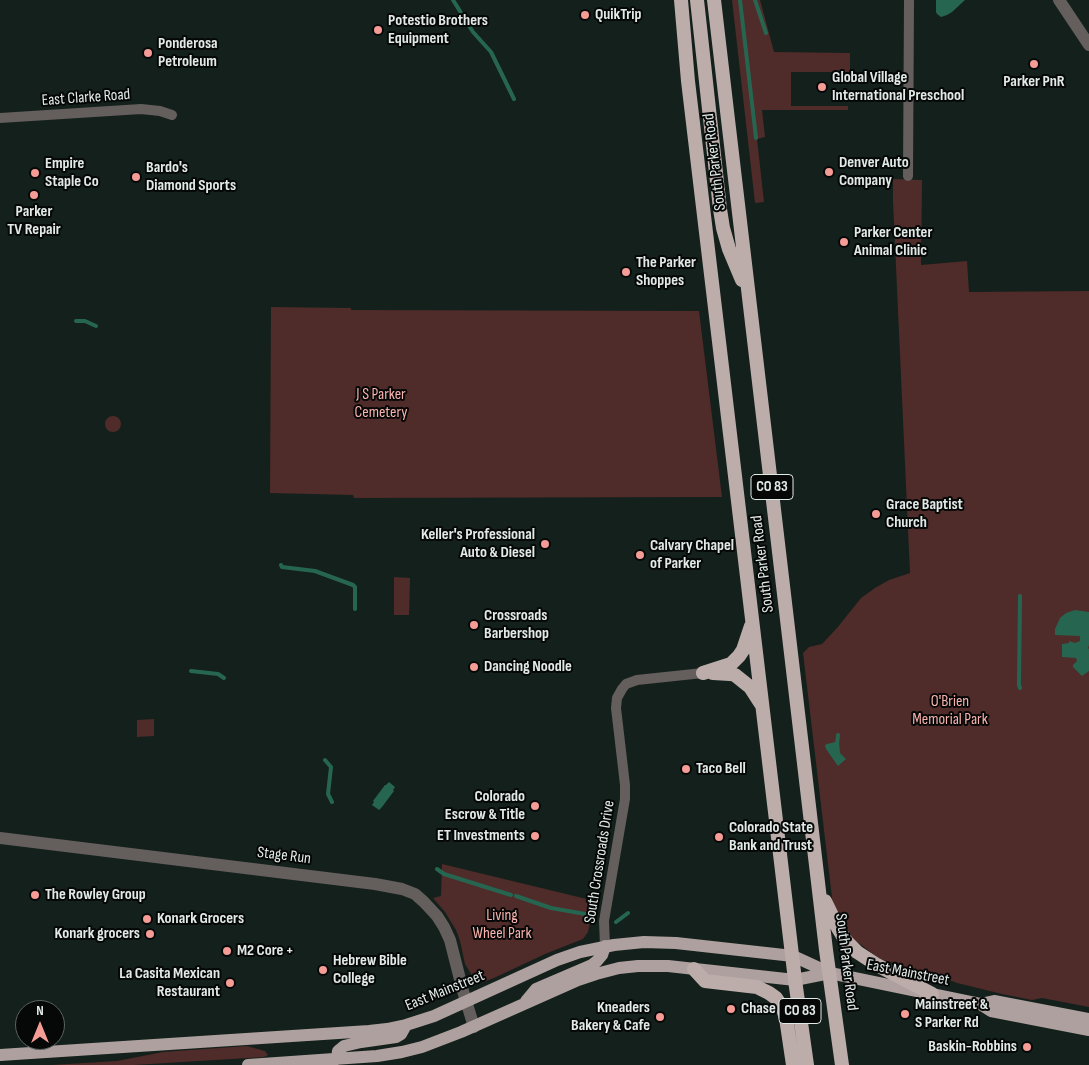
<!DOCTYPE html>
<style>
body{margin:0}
#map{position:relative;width:1089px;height:1065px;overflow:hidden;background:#14201b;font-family:"Sofia Sans Condensed",sans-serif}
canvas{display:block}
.north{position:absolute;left:15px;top:1000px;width:50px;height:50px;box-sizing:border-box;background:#050807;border:1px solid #5d6261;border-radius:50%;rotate:0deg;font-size:14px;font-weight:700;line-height:20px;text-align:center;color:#e2eae7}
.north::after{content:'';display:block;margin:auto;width:18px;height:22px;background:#f59c96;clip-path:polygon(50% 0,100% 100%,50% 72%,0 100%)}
</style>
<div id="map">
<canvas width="1089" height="1065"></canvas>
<div class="north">N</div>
</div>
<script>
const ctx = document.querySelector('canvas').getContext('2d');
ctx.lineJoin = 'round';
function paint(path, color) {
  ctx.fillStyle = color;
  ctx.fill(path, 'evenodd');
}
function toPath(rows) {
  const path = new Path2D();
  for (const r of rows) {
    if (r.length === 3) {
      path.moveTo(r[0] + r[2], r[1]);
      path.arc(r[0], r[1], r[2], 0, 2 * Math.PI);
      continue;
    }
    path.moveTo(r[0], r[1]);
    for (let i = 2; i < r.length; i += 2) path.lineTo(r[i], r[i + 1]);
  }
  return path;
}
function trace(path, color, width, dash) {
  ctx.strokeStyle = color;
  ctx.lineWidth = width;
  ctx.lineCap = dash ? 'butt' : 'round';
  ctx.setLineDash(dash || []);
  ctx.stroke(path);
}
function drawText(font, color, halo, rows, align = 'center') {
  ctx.font = font + ' "Sofia Sans Condensed",sans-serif';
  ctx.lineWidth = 4;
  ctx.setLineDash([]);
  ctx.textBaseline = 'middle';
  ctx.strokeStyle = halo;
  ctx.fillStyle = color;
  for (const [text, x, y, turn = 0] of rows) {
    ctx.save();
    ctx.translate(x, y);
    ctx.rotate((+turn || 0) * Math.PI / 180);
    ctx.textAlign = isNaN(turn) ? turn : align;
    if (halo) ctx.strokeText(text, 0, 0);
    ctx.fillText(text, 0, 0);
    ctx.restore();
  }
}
const green = toPath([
 [732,0,760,0,774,52,850,53,850,72,791,72,791,106,848,106,848,110,762,110,765,137,757,139,764,202,755,203],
 [893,179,922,180,921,265,967,261,969,292,1089,291,1089,1007,1042,998,1032,1000,1002,994,957,983,935,974,907,969,900,964,893,963,883,960,877,957,860,944,852,940,833,906,803,653,809,647,822,644,837,628,861,598,875,588,889,580,910,573,893,201],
 [271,307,351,308,351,310,699,311,722,497,354,498,353,495,270,493],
 [113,424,8],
 [394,577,410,578,409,615,394,615],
 [154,719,154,736,137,737,137,720],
 [442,864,595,901,588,932,583,939,545,954,494,978,483,982,474,979,465,964,460,941,456,930,445,912,433,898,441,896],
 [247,1046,265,1051,268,1055,264,1057,134,1065,51,1065,117,1061,163,1052]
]);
const water = toPath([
 [936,0,965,0,952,12,947,15,941,17,937,14,936,12],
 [1075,610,1089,612,1089,645,1088,648,1089,649,1089,671,1082,676,1073,667,1073,665,1077,661,1076,658,1062,657,1062,644,1069,643,1069,641,1075,643,1080,641,1080,636,1055,635,1055,629,1060,618,1066,613],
 [839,741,840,753,846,759,838,766,826,749,825,745,827,744],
 [389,782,395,787,393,790,394,791,382,807,379,810,372,805,374,802,373,801,385,785,386,785]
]);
const stream = toPath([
 [453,0,473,32,491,52,514,99],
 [740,0,756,138],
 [755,0,766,33],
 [76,321,85,321,96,326],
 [281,565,282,567,315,571,353,585,355,587,355,609],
 [1020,596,1019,685,1020,688],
 [191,671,218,674,224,678],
 [837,744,838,735],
 [325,760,331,767,328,794,332,802],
 [437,869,444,874,511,895],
 [516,896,551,908,591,915],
 [616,922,628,913]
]);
const minor = toPath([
 [0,118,141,109,160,111,172,115],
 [908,176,909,0],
 [605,946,604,921,625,799,625,785,616,708,617,698,622,689,626,684,637,680,703,673]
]);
const tertiary = toPath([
 [1059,0,1089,45],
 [0,838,375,884,402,889,415,894,424,902,437,916,444,927,450,940,463,991,474,1027]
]);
const primary = toPath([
 [526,1001,536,989,592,965,597,961,602,955,605,946],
 [980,1004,994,1001,1089,1019],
 [0,1055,369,1031,387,1029,406,1025,434,1016,557,960,580,952,614,945,644,942,676,943,793,956,830,973,980,1004,991,1011,1089,1030],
 [337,1059,338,1051,344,1046,361,1042,396,1037,401,1034,406,1025],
 [248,1065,377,1056,402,1052,422,1047,461,1032,578,980,596,974,619,968,638,966,668,966,795,980,830,973]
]);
const trunk = toPath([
 [681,0,688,81,700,182,795,980,807,1065],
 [697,0,720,209,723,228,729,249,742,280],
 [714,0,729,128,826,950,842,1065],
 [703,673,731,664,739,656,743,650,751,626],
 [713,673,730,674,735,675,750,687,761,704],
 [825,901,838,928,846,941,857,952,877,965,932,994],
 [694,969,705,981,757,987,769,993,776,998,783,1009,786,1018,793,1065]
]);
const markers = [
 [585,15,5,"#f59c96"],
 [378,30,5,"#f59c96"],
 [148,53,5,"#f59c96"],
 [1034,64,5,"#f59c96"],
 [822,87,5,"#f59c96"],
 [829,172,5,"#f59c96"],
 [35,173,5,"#f59c96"],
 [136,177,5,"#f59c96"],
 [34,195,5,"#f59c96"],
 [844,242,5,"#f59c96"],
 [626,272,5,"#f59c96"],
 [876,514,5,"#f59c96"],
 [545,544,5,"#f59c96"],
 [640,555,5,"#f59c96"],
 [474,625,5,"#f59c96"],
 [474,667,5,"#f59c96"],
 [686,769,5,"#f59c96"],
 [535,806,5,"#f59c96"],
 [535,836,5,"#f59c96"],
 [719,837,5,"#f59c96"],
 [35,895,5,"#f59c96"],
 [147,919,5,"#f59c96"],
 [150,934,5,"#f59c96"],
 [227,951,5,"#f59c96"],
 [323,970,5,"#f59c96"],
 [230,983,5,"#f59c96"],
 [731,1009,5,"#f59c96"],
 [905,1014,5,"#f59c96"],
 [660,1017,5,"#f59c96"],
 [1027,1047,5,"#f59c96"]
];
const shields = [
 [772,487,42],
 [800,1011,42]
];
const shieldNames = [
 ["CO 83",772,487],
 ["CO 83",800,1011]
];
const poiNames = [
 ["QuikTrip",595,15],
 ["Potestio Brothers",388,21],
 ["Equipment",388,39],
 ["Ponderosa",158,44],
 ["Petroleum",158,62],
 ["Global Village",832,78],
 ["International Preschool",832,96],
 ["Parker PnR",1034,82,"center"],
 ["Denver Auto",839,163],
 ["Company",839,181],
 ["Empire",45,164],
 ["Staple Co",45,182],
 ["Bardo's",146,168],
 ["Diamond Sports",146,186],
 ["Parker",34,212,"center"],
 ["TV Repair",34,230,"center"],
 ["Parker Center",854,233],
 ["Animal Clinic",854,251],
 ["The Parker",636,263],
 ["Shoppes",636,281],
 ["Grace Baptist",886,505],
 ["Church",886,523],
 ["Keller's Professional",535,535,"right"],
 ["Auto & Diesel",535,553,"right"],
 ["Calvary Chapel",650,546],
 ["of Parker",650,564],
 ["Crossroads",484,616],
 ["Barbershop",484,634],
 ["Dancing Noodle",484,667],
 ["Taco Bell",696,769],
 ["Colorado",525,797,"right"],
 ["Escrow & Title",525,815,"right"],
 ["Colorado State",729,828],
 ["Bank and Trust",729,846],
 ["ET Investments",525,836,"right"],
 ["The Rowley Group",45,895],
 ["Konark Grocers",157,919],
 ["Konark grocers",140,934,"right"],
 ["M2 Core +",237,951],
 ["Hebrew Bible",333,961],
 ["College",333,979],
 ["La Casita Mexican",220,974,"right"],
 ["Restaurant",220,992,"right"],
 ["Mainstreet &",915,1005],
 ["S Parker Rd",915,1023],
 ["Kneaders",650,1008,"right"],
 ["Bakery & Cafe",650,1026,"right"],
 ["Chase",741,1009],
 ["Baskin-Robbins",1017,1047,"right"]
];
const streetNames = [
 ["East Clarke Road",86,98,-4],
 ["South Parker Road",715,162,-97],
 ["South Parker Road",763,564,-97],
 ["Stage Run",284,856,7],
 ["South Crossroads Drive",600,862,-81],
 ["South Parker Road",846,962,83],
 ["East Mainstreet",908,973,11],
 ["East Mainstreet",445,991,-22]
];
const parkNames = [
 ["J S Parker",381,395],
 ["Cemetery",381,413],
 ["O'Brien",950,702],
 ["Memorial Park",950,720],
 ["Living",502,916],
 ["Wheel Park",502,934]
];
paint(green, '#4f2b29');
paint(water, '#266651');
trace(stream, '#266651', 4);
trace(minor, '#645e5d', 10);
trace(tertiary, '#645e5d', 12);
trace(primary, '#ada09e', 12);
trace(trunk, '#bcadab', 14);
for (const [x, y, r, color] of markers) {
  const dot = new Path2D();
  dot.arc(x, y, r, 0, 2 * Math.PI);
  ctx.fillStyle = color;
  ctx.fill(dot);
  trace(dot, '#050807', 2);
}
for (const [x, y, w] of shields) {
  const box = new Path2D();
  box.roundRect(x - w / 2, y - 12.5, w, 25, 4);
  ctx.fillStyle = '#050807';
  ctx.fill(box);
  trace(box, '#e2eae7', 1);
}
drawText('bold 15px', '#e2eae7', null, shieldNames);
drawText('bold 16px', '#e2eae7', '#050807', poiNames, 'left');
drawText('16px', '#e2eae7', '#050807', streetNames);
drawText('16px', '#f9b2ad', '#050807', parkNames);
</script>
